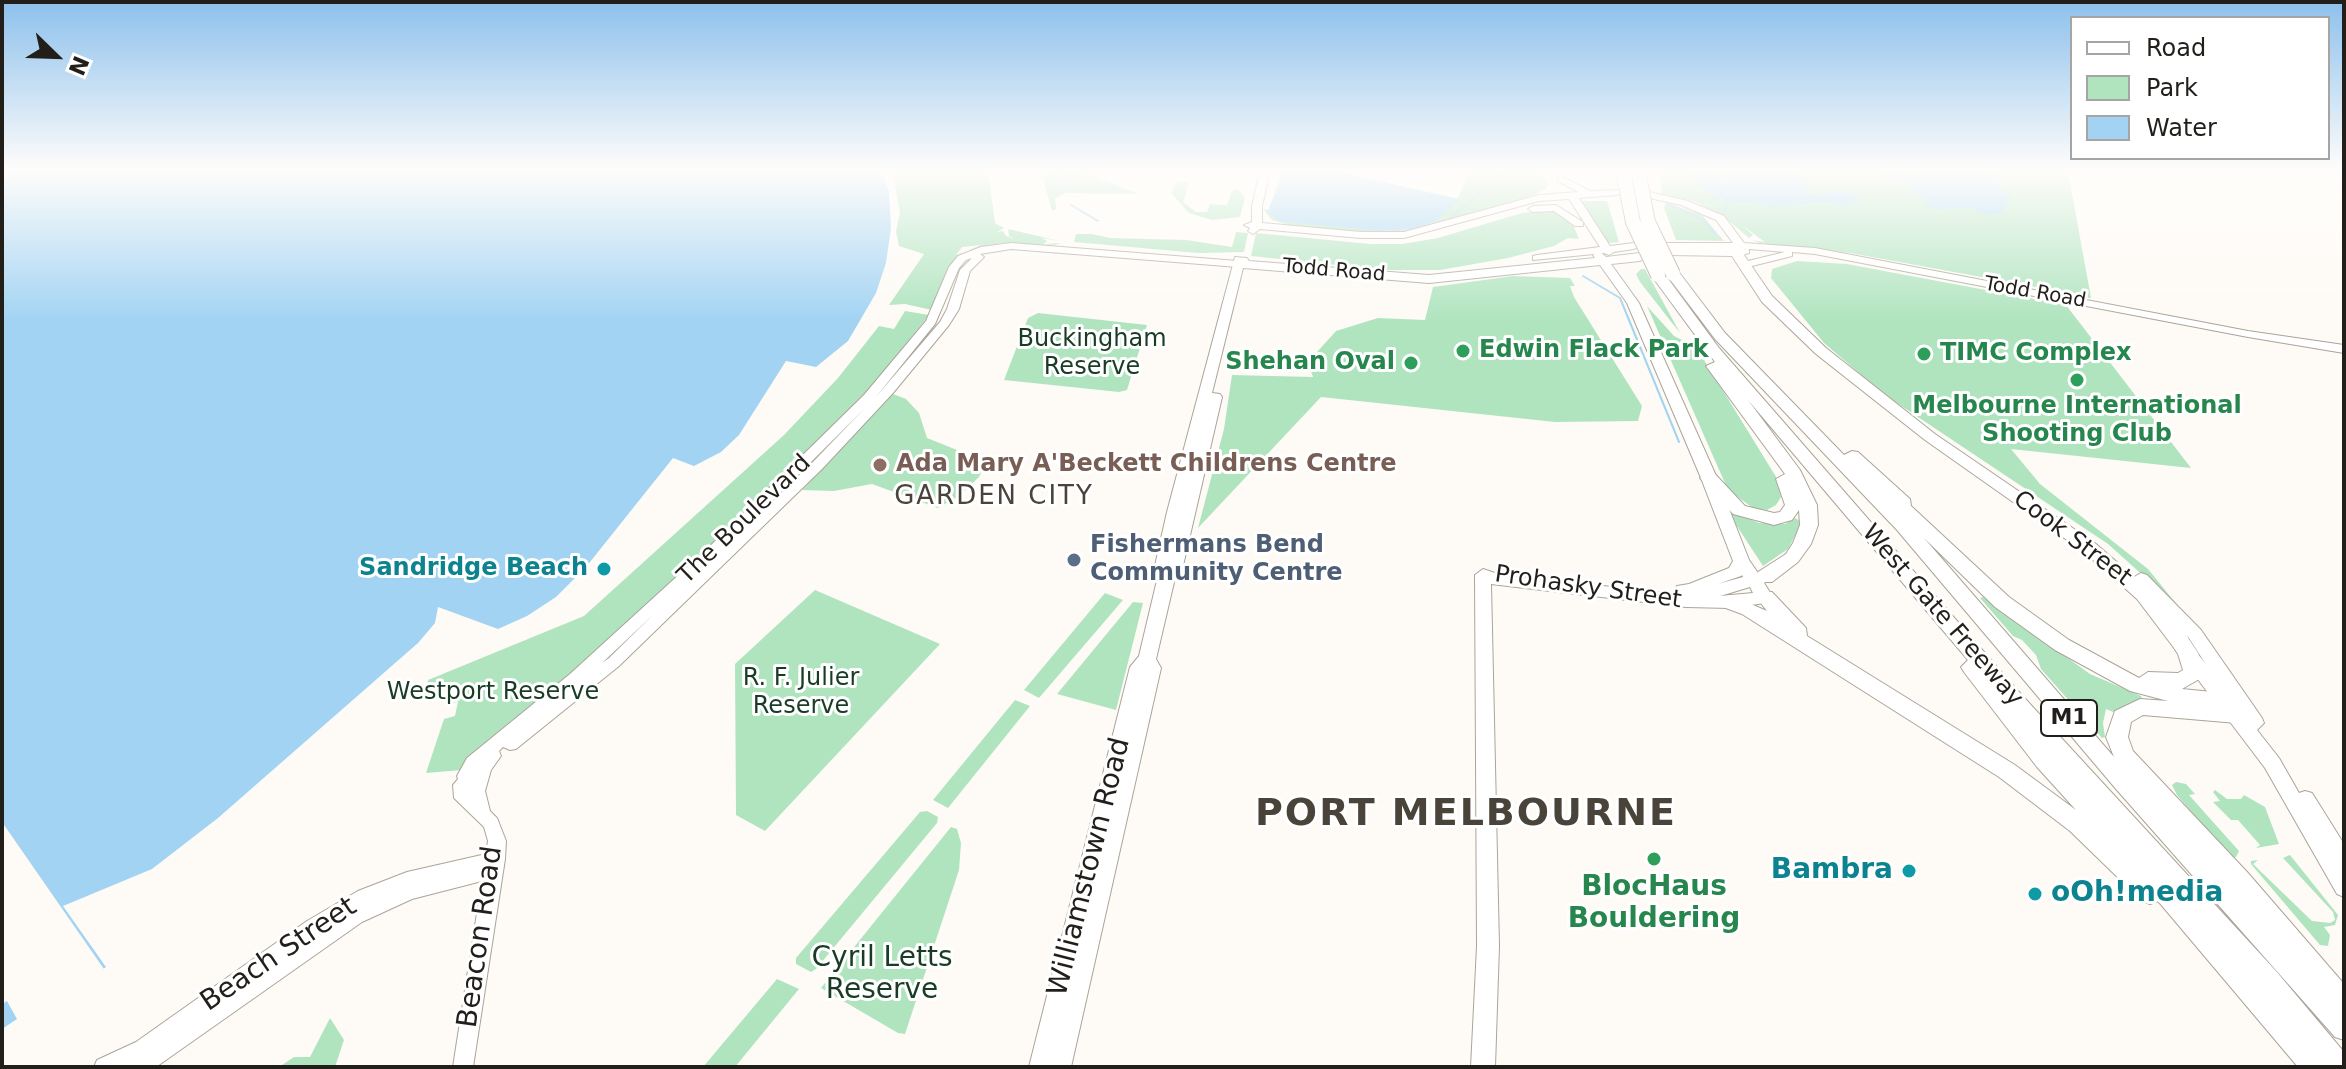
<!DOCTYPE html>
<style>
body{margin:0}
#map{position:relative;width:2346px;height:1069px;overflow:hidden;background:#fefbf6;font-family:"DejaVu Sans",sans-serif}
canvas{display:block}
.frame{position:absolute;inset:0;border:4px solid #221f1b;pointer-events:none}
.legend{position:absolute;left:2070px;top:16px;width:260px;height:144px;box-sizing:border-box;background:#fff;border:2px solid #a7a5a4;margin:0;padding:10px 14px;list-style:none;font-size:24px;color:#221f1b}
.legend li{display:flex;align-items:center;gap:16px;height:40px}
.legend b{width:40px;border:2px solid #a7a5a4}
.north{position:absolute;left:16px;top:16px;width:80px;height:80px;-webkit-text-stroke:6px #fff;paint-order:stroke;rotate:113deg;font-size:22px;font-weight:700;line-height:32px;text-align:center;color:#221f1b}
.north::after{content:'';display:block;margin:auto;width:28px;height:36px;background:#221f1b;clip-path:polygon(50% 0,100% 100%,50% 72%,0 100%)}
</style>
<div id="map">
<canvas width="2346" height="1069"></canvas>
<div class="frame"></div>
<ul class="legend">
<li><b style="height:10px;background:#fff"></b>Road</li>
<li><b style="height:22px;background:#b0e4bf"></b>Park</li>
<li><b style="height:22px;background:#a2d3f3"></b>Water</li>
</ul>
<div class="north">N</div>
</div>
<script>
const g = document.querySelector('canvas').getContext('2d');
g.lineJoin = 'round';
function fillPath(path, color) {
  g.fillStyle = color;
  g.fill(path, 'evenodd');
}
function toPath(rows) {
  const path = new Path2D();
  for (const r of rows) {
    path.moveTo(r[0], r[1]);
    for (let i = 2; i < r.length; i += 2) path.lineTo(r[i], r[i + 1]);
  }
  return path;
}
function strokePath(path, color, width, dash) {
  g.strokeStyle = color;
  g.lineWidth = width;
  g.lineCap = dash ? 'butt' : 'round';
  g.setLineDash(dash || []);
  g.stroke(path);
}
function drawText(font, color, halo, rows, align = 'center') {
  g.font = font + ' "DejaVu Sans",sans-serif';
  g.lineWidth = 6;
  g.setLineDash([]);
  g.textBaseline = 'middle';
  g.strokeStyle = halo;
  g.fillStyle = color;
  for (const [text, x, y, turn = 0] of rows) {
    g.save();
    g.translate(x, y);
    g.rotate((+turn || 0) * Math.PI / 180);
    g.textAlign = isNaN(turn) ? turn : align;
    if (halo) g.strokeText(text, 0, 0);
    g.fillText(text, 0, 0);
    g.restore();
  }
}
fillPath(toPath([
 [892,171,988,171,995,223,1004,228,997,232,1003,231,1006,236,1014,239,1009,236,1008,229,1060,241,1042,238,1047,241,1044,244,1062,243,1055,245,1001,243,969,250,981,245,962,247,956,255,962,253,947,270,932,310,905,304,889,305,924,254,899,246,896,231,900,213],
 [1041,171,1083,171,1138,194,1066,193,1055,198,1056,209,1052,211],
 [1469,171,1540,171,1548,185,1545,190,1512,204,1425,229,1395,234,1292,226,1272,220,1263,209,1379,231,1411,229,1437,221,1458,198],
 [1659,171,2068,171,2091,298,2054,295,2074,294,1850,253,1760,243,1752,240,1765,242,1743,226,1753,235,1749,238,1722,215,1694,201,1662,195],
 [1177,181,1194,183,1189,183,1183,202,1196,212,1207,212,1210,204,1227,205,1232,191,1238,189,1245,198,1240,217,1212,220,1189,213,1171,193],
 [1581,201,1607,201,1619,242,1608,243],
 [1666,202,1702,215,1724,241,1676,240,1664,208],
 [1551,209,1573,224,1579,239,1568,238,1554,246,1508,258,1440,270,1385,270,1251,256,1256,233,1371,244,1402,244,1438,238,1522,213],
 [1236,232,1248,233,1244,252,1198,253,1074,242,1076,234,1092,234,1110,238,1187,240,1232,247],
 [1797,261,1847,264,2066,305,2191,468,2011,449,2040,484,2148,569,2240,682,2177,606,2108,544,1885,395,1824,343,1771,278,1772,269],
 [1641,269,1645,269,1680,333,1640,282,1636,274],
 [1513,276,1570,278,1575,286,1570,286,1574,297,1642,406,1638,421,1555,422,1321,397,1198,528,1224,429,1232,375,1313,377,1308,362,1336,331,1378,318,1425,320,1433,287],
 [1647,306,1674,336,1696,347,1778,480,1781,497,1776,505,1767,510,1753,508,1728,490],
 [905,311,929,315,861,400,709,548,587,661,484,744,462,770,426,773,444,719,455,716,458,702,447,703,455,699,455,689,438,691,426,698,428,680,584,616,784,435,838,378,879,326,894,329],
 [1038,313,1147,325,1127,390,1119,392,1004,380,1028,318],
 [893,394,906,399,919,413,927,438,987,462,979,477,959,496,938,508,872,484,834,491,802,490],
 [1732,512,1759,523,1785,524,1795,518,1802,522,1788,549,1763,566,1729,514],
 [815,590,940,644,765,831,736,815,735,664],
 [1105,593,1123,600,1039,698,1024,690],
 [1983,597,2090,674,2141,696,2143,701,2113,712,2106,709,2103,723,2105,737,2102,738,2041,669,2036,655,2022,640,2013,636,1980,598],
 [1133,602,1143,603,1116,710,1057,694],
 [1015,700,1030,706,948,808,933,800],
 [2176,782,2186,784,2195,794,2189,795,2239,851,2236,857,2230,857,2177,795,2172,785],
 [2215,790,2227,799,2241,799,2244,795,2265,807,2279,844,2256,848,2260,845,2238,820,2231,820,2213,802,2220,801,2213,792],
 [927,811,938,817,937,823,816,969,811,972,796,964,796,958,920,812],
 [951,827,957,829,961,843,959,870,905,1034,898,1033,821,988],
 [2290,855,2338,915,2335,925,2324,927,2330,935,2328,946,2320,945,2251,864,2251,861,2258,860,2253,864,2312,921,2330,923,2335,920,2333,912,2283,858],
 [777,979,799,989,735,1067,703,1067],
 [330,1018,344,1040,335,1067,279,1067,294,1057,310,1057]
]), '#b0e4bf');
fillPath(toPath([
 [2,171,882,171,889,192,891,228,886,263,876,293,848,341,816,367,786,361,739,435,721,452,694,466,673,458,586,567,556,597,527,616,498,629,438,607,435,623,418,643,218,818,152,869,63,906,106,967,2,1037],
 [1283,171,1334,171,1459,199,1437,221,1412,229,1379,231,1279,221,1268,211],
 [1699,171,1709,171,1728,183,1729,177,1721,171,1795,171,1814,185,1803,189,1805,194,1822,195,1839,190,1855,194,1860,201,1847,206,1822,202,1774,207,1745,201,1729,202,1731,206,1721,196,1719,197,1721,202,1705,197,1718,196,1695,185,1692,176],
 [1881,171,1903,171,1912,181,1916,179,1916,172,1994,171,1993,177,2011,199,2002,212,1990,216,1975,211,1976,208,1932,209,1907,185]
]), '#a2d3f3');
fillPath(toPath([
 [2,822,106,972,4,1040,2,1029,17,1019,7,1001,2,1004]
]), '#fefbf6');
strokePath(toPath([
 [1051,171,1055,178,1074,175,1060,188,1090,182,1120,190],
 [1071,205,1098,221],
 [1669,205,1704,220,1715,234],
 [1723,212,1727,204],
 [1452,216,1504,173],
 [1583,276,1620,298,1679,442]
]), '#a2d3f3', 2);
const secondary = toPath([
 [1260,171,1270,171,1262,206,1262,223,1361,232,1404,232,1539,195,1578,192,1558,181,1558,177,1561,176,1590,191,1621,190,1621,194,1617,195,1579,198,1610,246,1634,243,1639,246,1634,249,1614,252,1609,255,1604,253,1533,260,1533,256,1537,255,1600,247,1569,199,1539,201,1404,238,1361,238,1260,229,1253,234,1248,231,1250,228,1244,225,1252,222,1252,206,1260,171],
 [1649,192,1688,201,1724,216,1744,243,1815,248,2248,331,2344,345,2344,353,2248,337,1815,254,1792,252,1792,256,1752,266,1748,265,1748,261,1785,252,1749,249,1749,253,1745,254,1738,249,1666,248,1661,245,1662,243,1733,243,1716,220,1681,205,1645,197,1645,193,1649,192],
 [1556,205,1583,222,1583,226,1575,226,1554,211,1533,212,1528,209,1533,206,1556,205],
 [1011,243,1238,261,1243,264,1238,267,1011,249,980,254,984,257,970,271,959,309,949,325,893,393,822,469,619,666,516,749,510,750,503,747,499,751,501,756,491,770,485,791,490,811,497,818,506,841,505,859,473,1067,453,1067,482,881,412,899,362,922,156,1067,94,1067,97,1060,136,1042,307,921,358,891,407,872,486,854,488,841,484,827,454,798,453,785,458,779,457,776,467,758,570,674,706,550,864,395,926,321,949,267,958,256,981,247,1011,243],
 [972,258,960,270,947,309,940,322,875,398,935,324,959,268,966,260,972,258],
 [865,408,812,463,748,525,865,408],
 [655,613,609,658,602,663,655,613]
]);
const primary = toPath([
 [1735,246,1746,249,1748,252,1744,255,1772,296,1826,348,1935,434,2096,544,2134,577,2141,573,2147,575,2201,630,2262,718,2264,723,2257,730,2279,758,2299,793,2305,791,2312,793,2344,844,2344,897,2337,894,2265,768,2137,599,2084,552,1925,440,1816,354,1762,302,1732,256,1669,255,1663,251,1669,247,1735,246],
 [2174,624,2189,638,2205,663,2174,624],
 [1599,251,1606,257,1640,253,1646,257,1640,261,1611,264,1639,303,1717,478,1749,560,1758,573,1768,574,1770,578,1764,583,1773,597,1771,601,1765,603,1730,608,1686,607,1491,584,1499,946,1495,1067,1471,1067,1477,946,1475,575,1483,569,1501,575,1677,594,1675,590,1677,586,1689,584,1729,568,1733,561,1701,478,1627,303,1600,265,1429,283,1243,268,1212,393,1220,394,1222,397,1182,570,1175,578,1156,659,1161,668,1071,1067,1029,1067,1130,667,1139,656,1158,576,1154,570,1167,512,1235,257,1247,258,1249,261,1429,275,1595,258,1593,255,1599,251],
 [1742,575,1743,577,1718,584,1741,576,1742,575],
 [1750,587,1753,593,1720,596,1750,587]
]);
const highway = toPath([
 [1673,270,1678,271,1725,333,1844,455,1852,451,1858,452,1910,499,1911,506,2009,597,2069,640,2139,678,2148,672,2178,673,2183,670,2178,654,2162,629,2165,624,2172,622,2179,624,2198,653,2204,673,2201,678,2182,689,2233,694,2236,700,2230,706,2244,709,2247,715,2244,721,2237,723,2143,715,2131,722,2128,737,2133,751,2248,873,2344,984,2344,1040,2335,1037,2116,789,1897,530,1715,339,1666,274,1673,270],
 [1924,538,1995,607,2055,650,2130,691,2168,701,2140,699,2115,711,2106,737,2114,757,1924,538],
 [1658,271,1663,272,1719,348,2019,692,2276,971,2344,1052,2344,1067,2298,1067,2158,901,2150,904,2142,901,2070,831,1999,777,1742,614,1723,607,1720,602,1723,597,1730,595,1767,611,1756,597,1758,592,1772,592,1806,628,1807,636,2015,765,2076,810,2037,767,1964,672,1961,667,1968,660,1748,400,1800,470,1817,505,1818,525,1811,544,1798,562,1772,582,1758,582,1756,577,1758,572,1786,554,1793,543,1800,525,1799,510,1792,520,1774,525,1733,514,1700,478,1709,473,1715,474,1745,506,1774,513,1780,512,1785,505,1776,479,1785,474,1706,366,1715,362,1651,275,1658,271]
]);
strokePath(secondary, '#aba499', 2);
strokePath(primary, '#aba499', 2);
strokePath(highway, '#aba499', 2);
fillPath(secondary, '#fff');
fillPath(primary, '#fff');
fillPath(highway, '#fff');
const highwayBridge = toPath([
 [1623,171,1633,222,1658,275],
 [1638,171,1648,222,1673,274]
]);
strokePath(highwayBridge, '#aba499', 16, []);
strokePath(highwayBridge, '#fff', 14);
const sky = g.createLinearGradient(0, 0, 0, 321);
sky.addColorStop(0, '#8cc0ec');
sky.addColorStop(0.53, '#fffdfb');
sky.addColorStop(1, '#fffdfb00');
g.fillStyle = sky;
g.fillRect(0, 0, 2346, 321);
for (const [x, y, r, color] of [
 [1463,351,8,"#2e9e5b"],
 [1924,354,8,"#2e9e5b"],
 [1411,363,8,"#2e9e5b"],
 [2077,380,8,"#2e9e5b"],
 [880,465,8,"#8d6e63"],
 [1074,560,8,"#5c6f8a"],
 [604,569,8,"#0f9aa8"],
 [1654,859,8,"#2e9e5b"],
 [1909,871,8,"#0f9aa8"],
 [2035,894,8,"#0f9aa8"]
]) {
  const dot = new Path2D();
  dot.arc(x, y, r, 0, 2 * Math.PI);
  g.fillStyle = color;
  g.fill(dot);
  strokePath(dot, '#fff', 3);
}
drawText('20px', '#221f1b', '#fff', [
 ["Todd Road",1334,271,5],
 ["Todd Road",2035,293,10]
]);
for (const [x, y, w] of [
 [2069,718,56]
]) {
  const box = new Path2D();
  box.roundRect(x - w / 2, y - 18, w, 36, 6);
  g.fillStyle = '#fff';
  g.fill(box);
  strokePath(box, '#221f1b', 2);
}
drawText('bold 22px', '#221f1b', null, [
 ["M1",2069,718]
]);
drawText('24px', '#1a3c26', '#fff', [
 ["Buckingham",1092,340],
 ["Reserve",1092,368],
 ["R. F. Julier",801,679],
 ["Reserve",801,707],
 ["Westport Reserve",493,693]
]);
drawText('bold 24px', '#27864d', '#fff', [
 ["Edwin Flack Park",1479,351],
 ["TIMC Complex",1940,354],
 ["Shehan Oval",1395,363,"right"],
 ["Melbourne International",2077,407,"center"],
 ["Shooting Club",2077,435,"center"]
], 'left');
drawText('bold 24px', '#785e54', '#fff', [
 ["Ada Mary A'Beckett Childrens Centre",896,465]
], 'left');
drawText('24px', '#221f1b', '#fff', [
 ["The Boulevard",745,520,-44],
 ["Cook Street",2072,539,37],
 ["Prohasky Street",1588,588,8],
 ["West Gate Freeway",1942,616,49]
]);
drawText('bold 24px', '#4e5e75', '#fff', [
 ["Fishermans Bend",1090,546],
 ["Community Centre",1090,574]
], 'left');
drawText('bold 24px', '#0d838f', '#fff', [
 ["Sandridge Beach",588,569]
], 'right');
g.letterSpacing = '2px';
drawText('26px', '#49433a', '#fff', [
 ["GARDEN CITY",994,497]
]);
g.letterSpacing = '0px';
drawText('28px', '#221f1b', '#fff', [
 ["Williamstown Road",1090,867,-76],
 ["Beacon Road",481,937,-82],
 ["Beach Street",279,955,-34]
]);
drawText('bold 28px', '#0d838f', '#fff', [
 ["Bambra",1893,871],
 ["oOh!media",2051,894,"left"]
], 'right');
drawText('bold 28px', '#27864d', '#fff', [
 ["BlocHaus",1654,888],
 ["Bouldering",1654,920]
]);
drawText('28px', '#1a3c26', '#fff', [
 ["Cyril Letts",882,959],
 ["Reserve",882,991]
]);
g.letterSpacing = '2px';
drawText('bold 38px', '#49433a', '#fff', [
 ["PORT MELBOURNE",1466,815]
]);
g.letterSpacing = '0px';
</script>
